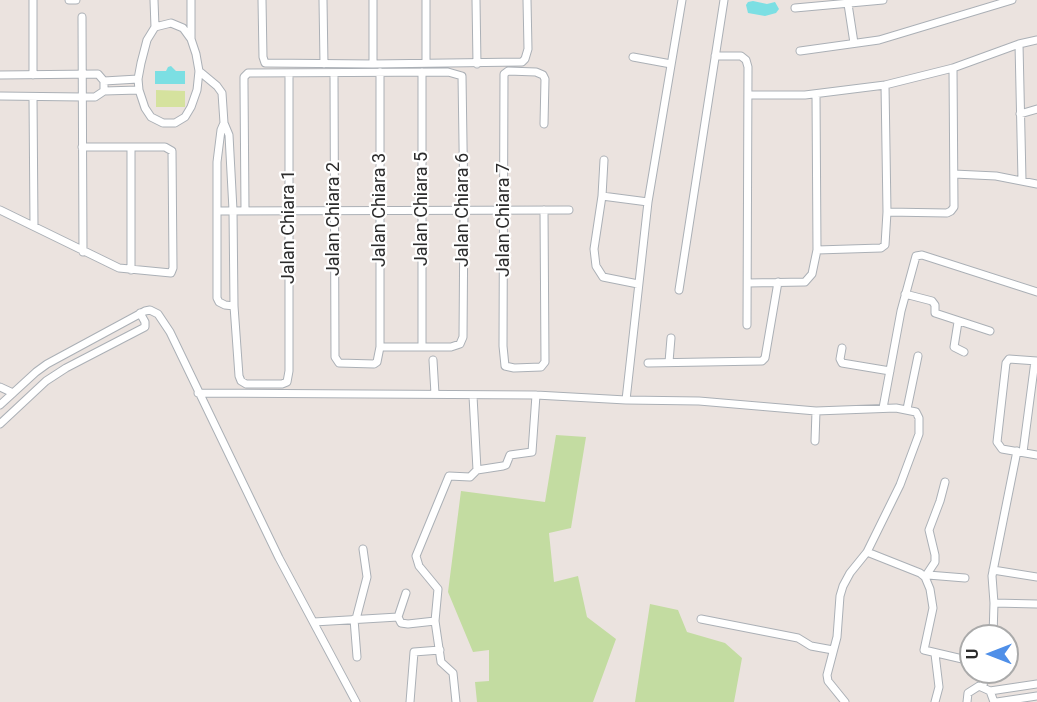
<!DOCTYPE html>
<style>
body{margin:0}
#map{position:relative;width:1037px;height:702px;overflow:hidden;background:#ebe3df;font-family:Roboto,sans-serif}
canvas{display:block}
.north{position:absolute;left:959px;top:624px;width:60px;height:60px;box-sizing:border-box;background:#fff;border:2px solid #aaa;border-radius:50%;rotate:270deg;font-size:16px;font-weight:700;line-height:24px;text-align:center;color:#2b2b2b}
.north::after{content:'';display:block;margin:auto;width:21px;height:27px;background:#4f8fe8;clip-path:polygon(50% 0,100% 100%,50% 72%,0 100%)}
</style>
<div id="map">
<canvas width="1037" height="702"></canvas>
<div class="north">U</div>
</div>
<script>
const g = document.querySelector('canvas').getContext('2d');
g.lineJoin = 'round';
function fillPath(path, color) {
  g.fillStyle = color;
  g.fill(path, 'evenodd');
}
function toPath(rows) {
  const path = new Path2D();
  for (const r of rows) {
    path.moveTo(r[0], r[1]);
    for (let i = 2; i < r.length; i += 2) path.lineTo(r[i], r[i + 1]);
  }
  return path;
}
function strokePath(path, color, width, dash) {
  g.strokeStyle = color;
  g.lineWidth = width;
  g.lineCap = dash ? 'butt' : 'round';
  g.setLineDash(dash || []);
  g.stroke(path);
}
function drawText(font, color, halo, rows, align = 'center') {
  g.font = font + ' Roboto,sans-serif';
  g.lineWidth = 4.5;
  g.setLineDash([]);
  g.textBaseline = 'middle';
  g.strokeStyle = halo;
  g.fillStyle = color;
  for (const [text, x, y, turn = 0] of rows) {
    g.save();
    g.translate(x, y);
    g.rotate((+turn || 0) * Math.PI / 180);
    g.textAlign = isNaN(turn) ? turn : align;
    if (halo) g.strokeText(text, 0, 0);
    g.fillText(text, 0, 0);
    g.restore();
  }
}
fillPath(toPath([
 [556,435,586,437,571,528,549,533,554,582,578,576,587,617,616,639,593,702,477,702,475,682,489,681,489,650,473,652,448,592,461,491,545,502],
 [650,604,678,610,687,632,725,643,742,658,734,702,635,702]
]), '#c3dca1');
fillPath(toPath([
 [156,90,185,91,185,107,156,107]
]), '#d5e29e');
fillPath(toPath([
 [753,1,767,4,775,2,779,9,776,13,765,16,748,13,746,5,748,2],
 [171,66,176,71,185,71,185,84,155,84,155,71,166,71,168,67]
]), '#7cdfe3');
const street = toPath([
 [33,0,33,75],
 [69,0,76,0],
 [154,0,155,27],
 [262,0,263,57,265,63,373,64,522,62,525,59,528,49,527,0],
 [323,0,324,64],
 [373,0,373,64],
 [426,0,426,63],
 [476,0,477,64],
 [848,4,854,43],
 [795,8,883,0],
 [82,17,83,252],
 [191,39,183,28,171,23,155,27,147,40,141,63,138,79,139,90,145,108,151,117,163,123,175,123,185,117,191,107,197,90,199,71,196,54,191,39,191,0],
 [1019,44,1022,180],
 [800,51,879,40,1012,0],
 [715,56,741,56,746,60,748,67,747,325],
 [633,57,671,64],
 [199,71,217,86,222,93,224,123],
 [380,72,380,347],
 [422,72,422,346],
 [0,75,98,74,104,81,104,91],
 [104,81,138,79],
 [748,95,805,95,885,85,953,68,1019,44,1037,40],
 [0,96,82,97,95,97,104,91,139,90],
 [33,97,34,226],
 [1020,114,1037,109],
 [544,124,545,79,543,75,536,72,508,71,504,74,503,346,505,366,514,368,541,367,545,362,544,210],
 [604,160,602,196,594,249,596,266,603,277,638,284],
 [954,174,996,176,1037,184],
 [602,196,648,202],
 [0,210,119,268,171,273,173,268,172,151,165,147,82,147],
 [245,210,244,85,244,77,248,73,448,72,462,76,464,210,463,337,460,344,451,347,380,347,377,362,374,364,339,363,335,357,334,73],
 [218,211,569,210],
 [887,212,947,213,951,211,954,207,953,68],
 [817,250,881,248,885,245,887,212,885,85],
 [131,270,131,147],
 [748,283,805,282,812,274,817,250,816,94],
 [679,290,724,0],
 [905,294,932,301,935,305,935,313,990,331],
 [234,306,225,305,219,302,217,298,217,162,221,130,224,123,229,135,233,210,234,306,239,376,241,381,246,384,282,384,287,382,289,371,289,73],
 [958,322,954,347,964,352],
 [842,348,840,359,842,363,890,371],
 [433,360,435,394],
 [1037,361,1009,359,1006,363,997,442,1002,449,1037,455],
 [669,362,671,338],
 [648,363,762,361,765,358,778,282],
 [0,387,13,393],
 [198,393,536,395,626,400,648,202,682,0],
 [626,400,699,401,816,411,896,408,916,412,919,418,919,434,900,485,867,552,850,573,843,586,840,596,837,637,827,675,828,681,845,702],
 [0,405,36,372,47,364,145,311,150,310,158,314,170,332,279,558,356,702],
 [883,408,901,311,916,256,922,255,1037,292],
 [907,409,918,356],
 [0,424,46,381,66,368,145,327,145,322,140,313],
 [815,441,816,411],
 [1023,452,1035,361],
 [477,470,503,466,506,465,510,455,532,452,536,395],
 [867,552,920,573,925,577,930,589,933,608,924,650,971,661],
 [993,570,1037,577],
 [928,575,965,578],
 [925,577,935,562,935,555,929,530,940,501,945,482],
 [994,603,1037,604],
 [398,617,406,593],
 [354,619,357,657],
 [356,619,367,577,363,549],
 [701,619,798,638,811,646,833,650],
 [314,622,398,617,401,623,408,624,435,621],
 [993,636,994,603,992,576,1017,451],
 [935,654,939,687,935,702],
 [983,686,985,672],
 [990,691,1037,684],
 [410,702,414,652,440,650],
 [456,702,453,673,441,662,435,621,438,589,419,566,416,556,449,476,470,477,477,470,473,396],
 [967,702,968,693,979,686,990,691,994,702],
 [997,702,1037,696]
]);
strokePath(street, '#abb0b6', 9);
strokePath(street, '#fff', 7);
drawText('18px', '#2b2b2b', '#fff', [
 ["Jalan Chiara 5",422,209,-90],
 ["Jalan Chiara 3",380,210,-90],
 ["Jalan Chiara 6",463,210,-90],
 ["Jalan Chiara 2",334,219,-90],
 ["Jalan Chiara 7",504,220,-90],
 ["Jalan Chiara 1",289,227,-90]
]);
</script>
